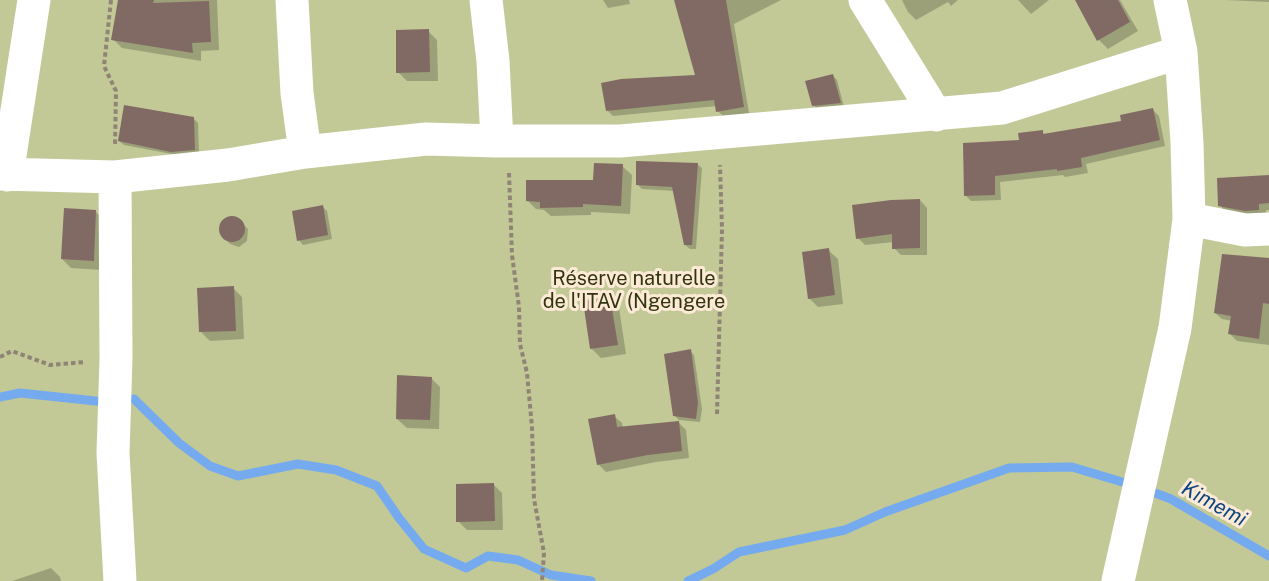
<!DOCTYPE html>
<meta charset="utf-8">
<style>
body{margin:0}
canvas{display:block;background:#eeddca}
</style>
<canvas width="1269" height="581"></canvas>
<script>
const g = document.querySelector('canvas').getContext('2d');
g.lineJoin = 'round';
function fillPath(path, color) {
  g.fillStyle = color;
  g.fill(path, 'evenodd');
}
function toPath(rows) {
  const path = new Path2D();
  for (const r of rows) {
    if (r.length === 3) {
      path.moveTo(r[0] + r[2], r[1]);
      path.arc(r[0], r[1], r[2], 0, 2 * Math.PI);
      continue;
    }
    path.moveTo(r[0], r[1]);
    for (let i = 2; i < r.length; i += 2) path.lineTo(r[i], r[i + 1]);
  }
  return path;
}
function strokePath(path, color, width, dash) {
  g.strokeStyle = color;
  g.lineWidth = width;
  g.lineCap = dash ? 'butt' : 'round';
  g.setLineDash(dash || []);
  g.stroke(path);
}
function drawText(font, color, halo, rows, align = 'center') {
  g.font = font + ' "Public Sans",sans-serif';
  g.lineWidth = 6;
  g.setLineDash([]);
  g.textBaseline = 'middle';
  g.strokeStyle = halo;
  g.fillStyle = color;
  for (const [text, x, y, turn = 0] of rows) {
    g.save();
    g.translate(x, y);
    g.rotate((+turn || 0) * Math.PI / 180);
    g.textAlign = isNaN(turn) ? turn : align;
    if (halo) g.strokeText(text, 0, 0);
    g.fillText(text, 0, 0);
    g.restore();
  }
}
fillPath(toPath([
 [0,0,1269,0,1269,581,0,581]
]), '#c2c997');
fillPath(toPath([
 [120,0,217,0,219,50,201,51,201,61,122,48,113,39],
 [603,0,629,0,630,4,608,8],
 [702,0,781,0,734,24,749,113,724,117,718,111,717,106,613,116,607,110,697,77],
 [902,0,958,0,951,6,948,2,916,20,908,12],
 [1018,0,1049,0,1031,14],
 [1100,0,1120,0,1138,31,1108,49,1099,40],
 [1225,0,1269,0,1269,2],
 [428,31,437,40,438,81,407,81,398,72],
 [833,76,837,80,844,107,818,109,813,105],
 [1153,110,1159,116,1165,146,1086,164,1088,173,1065,177,1063,175,1000,182,1001,200,971,201,965,195,1021,142,1042,132,1046,135,1123,123],
 [193,118,198,123,199,154,177,155,124,145,119,141],
 [697,164,702,168,696,249,690,249,685,245,675,191,642,189,637,184],
 [622,166,632,175,630,214,591,212,591,215,551,216,544,210,536,209,527,200,594,181],
 [1269,177,1269,210,1266,210,1266,217,1227,212,1219,205],
 [920,200,927,208,927,255,901,255,894,248,894,242,865,245,858,238],
 [322,206,327,211,332,239,303,245,299,240],
 [96,212,105,221,102,270,71,268,62,259],
 [232,217,238,219,248,229,247,241,239,247,230,244,221,234,220,228,221,222,226,218],
 [828,250,838,259,843,304,818,307,809,298],
 [1269,260,1269,345,1237,341,1230,334,1232,321,1222,319,1215,313],
 [233,288,242,297,244,339,210,341,201,332],
 [610,299,619,308,626,354,601,358,592,349],
 [690,351,694,355,702,409,700,422,679,420,675,416],
 [431,378,440,387,439,429,407,428,397,419],
 [614,416,622,423,623,428,678,422,686,430,689,458,656,462,606,472,598,464],
 [493,484,502,493,503,530,467,530,458,521],
 [51,568,60,577,61,581,12,581]
]), '#0003');
strokePath(toPath([
 [0,397,20,393,105,402],
 [134,399,179,443,210,466,238,476,298,464,336,470,377,486,399,518,424,549,466,568,488,556,518,560,551,575,591,581],
 [688,581,713,569,739,552,845,530,885,512,1009,468,1072,467,1139,487,1171,499,1269,556]
]), '#75abee', 9);
fillPath(toPath([
 [118,0,154,0,153,3,209,1,211,42,192,43,193,53,111,40],
 [674,0,726,0,744,107,716,112,714,100,606,111,601,83,621,79,695,75],
 [1075,0,1118,0,1130,22,1097,41],
 [429,29,430,72,396,73,396,30],
 [833,74,841,103,812,106,805,81],
 [124,105,194,117,195,150,171,152,118,141],
 [1153,108,1160,140,1081,158,1082,167,1057,171,1057,169,995,176,995,195,964,196,963,143,1019,140,1018,133,1043,130,1043,134,1121,121,1120,115],
 [636,161,698,163,692,245,684,245,672,187,636,185],
 [594,163,623,164,621,206,583,204,583,207,540,208,540,202,526,201,526,180,593,180],
 [1269,175,1269,203,1259,204,1259,210,1245,211,1218,206,1217,178],
 [920,199,920,248,892,249,892,234,856,239,852,205,891,200],
 [323,205,328,235,297,241,292,211],
 [64,208,96,210,94,261,61,259],
 [232,229,13],
 [829,248,835,295,808,299,802,252],
 [1222,254,1269,258,1269,304,1263,303,1259,339,1228,334,1231,316,1214,313],
 [234,286,236,331,199,332,197,288],
 [610,297,618,345,590,349,583,301],
 [691,349,698,403,696,419,673,416,664,354],
 [397,375,432,377,430,420,396,419],
 [615,414,617,427,679,421,682,451,648,455,597,465,588,419],
 [494,483,495,521,456,522,456,484]
]), '#826a64');
strokePath(toPath([
 [111,0,104,66,116,91,115,146],
 [509,173,512,255,519,307,520,344,527,373,532,427,534,499,544,553,542,581],
 [0,357,12,351,50,365,85,362],
 [717,414,722,229,720,165]
]), '#908477', 4, [4.5, 3]);
strokePath(toPath([
 [292,0,297,93,305,152],
 [486,0,493,61,497,141],
 [865,0,936,115],
 [0,174,115,177,228,165,305,152,426,139,497,141,620,141,1002,108,1181,52],
 [7,175,34,0],
 [115,177,116,359,113,453,120,581],
 [1189,219,1245,230,1269,229],
 [1118,581,1175,328,1189,219,1187,143,1181,52,1170,0]
]), '#fff', 33);
drawText('20px', '#31350f', '#fcead7', [
 ["Réserve naturelle",634,279],
 ["de l'ITAV (Ngengere",634,302]
]);
drawText('italic 21px', '#0c4580', '#fcead7', [
 ["Kimemi",1214,504,29]
]);
</script>
